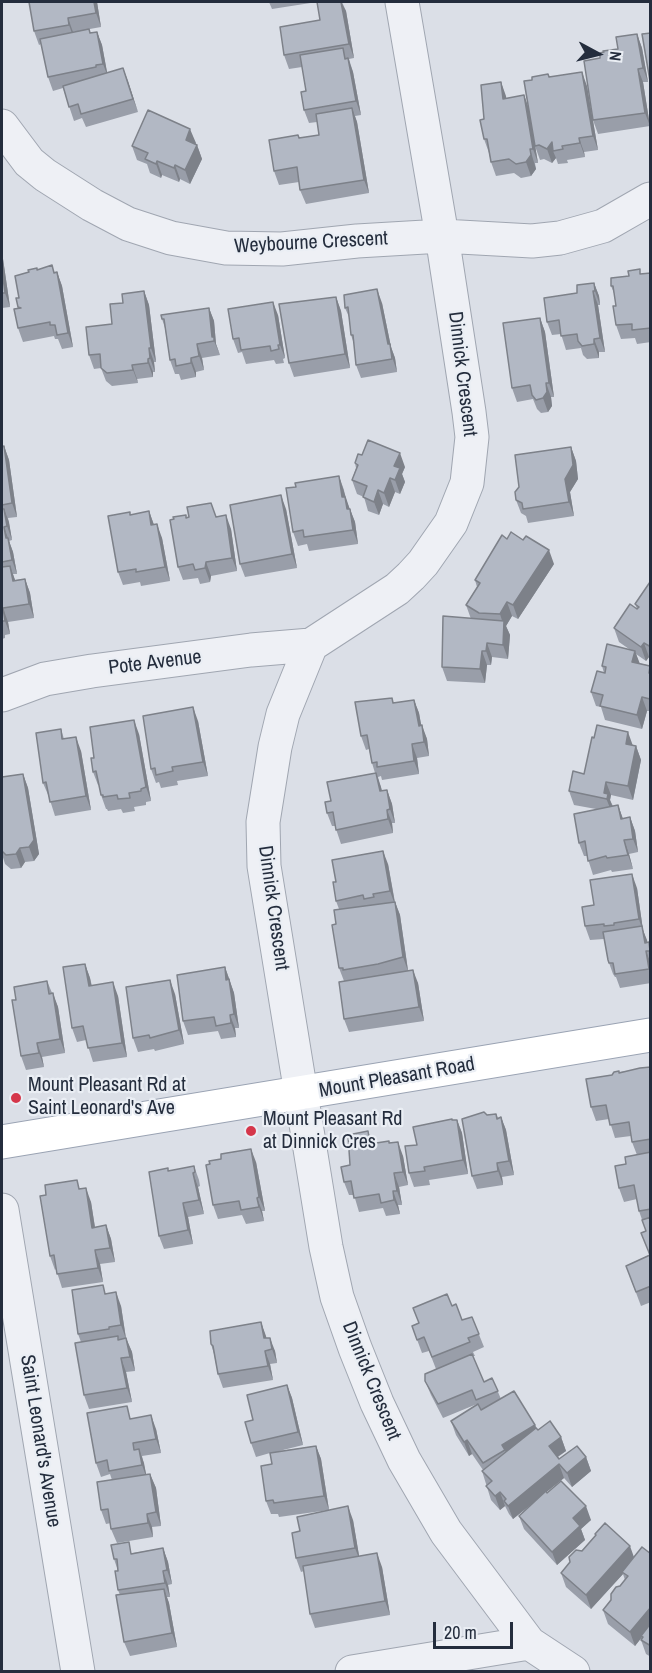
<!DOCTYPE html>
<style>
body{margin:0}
#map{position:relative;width:652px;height:1673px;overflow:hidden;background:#dbdfe7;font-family:"Archivo Narrow",sans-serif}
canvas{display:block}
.frame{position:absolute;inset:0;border:3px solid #242d3d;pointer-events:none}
.north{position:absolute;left:568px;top:24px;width:60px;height:60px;-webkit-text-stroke:4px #eaeef4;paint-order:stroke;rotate:97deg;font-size:16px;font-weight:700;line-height:24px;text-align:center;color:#242d3d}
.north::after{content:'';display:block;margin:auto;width:21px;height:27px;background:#242d3d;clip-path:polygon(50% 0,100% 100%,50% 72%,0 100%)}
.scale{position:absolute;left:433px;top:1622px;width:80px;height:27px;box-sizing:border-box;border:3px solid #242d3d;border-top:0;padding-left:8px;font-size:18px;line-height:21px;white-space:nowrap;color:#242d3d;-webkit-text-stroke:4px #eaeef4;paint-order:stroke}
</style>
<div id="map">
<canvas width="652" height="1673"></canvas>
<div class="frame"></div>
<div class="north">N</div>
<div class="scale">20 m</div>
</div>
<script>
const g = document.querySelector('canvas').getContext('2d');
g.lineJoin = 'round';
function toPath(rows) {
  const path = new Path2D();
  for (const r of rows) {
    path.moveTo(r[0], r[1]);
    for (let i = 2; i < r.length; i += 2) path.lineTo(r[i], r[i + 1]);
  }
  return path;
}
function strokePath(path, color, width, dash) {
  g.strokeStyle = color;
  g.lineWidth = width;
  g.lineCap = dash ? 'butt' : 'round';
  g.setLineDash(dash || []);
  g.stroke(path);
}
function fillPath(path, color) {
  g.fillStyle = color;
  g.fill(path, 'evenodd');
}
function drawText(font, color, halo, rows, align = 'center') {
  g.font = font + ' "Archivo Narrow",sans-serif';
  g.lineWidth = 4.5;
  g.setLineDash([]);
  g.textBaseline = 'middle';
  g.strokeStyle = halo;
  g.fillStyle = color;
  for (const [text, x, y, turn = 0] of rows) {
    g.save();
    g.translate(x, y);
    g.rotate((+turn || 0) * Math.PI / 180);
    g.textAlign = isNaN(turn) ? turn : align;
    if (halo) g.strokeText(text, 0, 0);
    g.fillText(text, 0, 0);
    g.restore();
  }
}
const minor = toPath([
 [402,2,442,236,469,412,472,437,467,483,451,523,423,563,411,576,397,589,311,645,283,714,275,747,263,822,264,866,326,1247,337,1297,355,1348,377,1403,404,1460,446,1532,529,1643,573,1672],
 [2,126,29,162,45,175,92,205,128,224,171,238,226,248,282,249,357,241,442,236,532,241,560,238,603,226,650,199],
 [2,695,45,679,92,671,251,650,311,645],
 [2,1210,78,1672],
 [352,1672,529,1643]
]);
const major = toPath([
 [2,1142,650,1035]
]);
strokePath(minor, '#a0a6b1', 35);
strokePath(major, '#9aa3b3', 35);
strokePath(minor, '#eef0f5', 33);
strokePath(major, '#fff', 33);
fillPath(toPath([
 [97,2,101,27,73,32,73,33,90,33,97,32,102,45,107,73,123,68,138,112,86,127,82,118,74,121,63,88,53,91,48,77,41,44,39,45,34,31],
 [269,2,342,2,346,11,354,58,349,59,353,72,361,115,355,116,357,122,369,193,306,204,300,190,299,182,279,185,274,171,299,138,319,135,317,122,309,123,304,110,306,91,302,67,289,69,284,55,320,20,317,2,272,9],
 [637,34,642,48,648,82,643,82,650,126,598,134,593,120,600,58,618,49],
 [549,77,587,86,598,150,584,152,585,157,567,160,568,163,558,164,556,158,552,163,544,159,540,160,535,146,538,163,535,163,536,169,531,176,521,178,514,173,496,176,491,162,489,153,484,139,484,119,501,82,506,99,524,95,529,109],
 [196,143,195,144,197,145,202,159,190,184,180,179,179,182,162,175,161,178,150,173,147,164,137,160,132,146],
 [2,252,10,307,2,308],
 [38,270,57,272,62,286,73,347,62,349,58,339,55,339,54,336,23,342,18,328,19,308,16,298,19,298],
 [651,273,651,342,637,344,635,338,621,339,616,325,616,306,614,293,611,286,642,274],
 [594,283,599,296,600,305,598,305,605,352,599,352,599,358,587,359,583,355,581,348,566,350,561,334,552,335,547,322,577,293],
 [144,291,149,305,156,362,154,362,155,372,153,372,153,377,137,379,138,383,112,386,106,381,101,368,94,369,89,355,112,324,123,303],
 [336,297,341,311,350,368,294,377,289,363],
 [382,303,391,347,395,358,397,372,361,378,356,365,354,344,351,335,349,317,345,308],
 [209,308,214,321,216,344,220,355,202,358,204,370,196,372,196,377,181,380,179,374,175,374,170,360,165,328,162,319],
 [278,315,285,358,283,359,284,363,276,364,274,360,246,364,242,352,238,353,233,339],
 [540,318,545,332,554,397,551,397,552,406,548,412,541,413,537,409,533,399,517,402,512,388],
 [4,446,9,460,17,517,8,518,12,540,9,541,13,552,17,574,13,574,15,580,25,579,30,593,34,618,8,622,10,634,5,635,5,638,2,639,2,447],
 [571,447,576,461,578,479,570,492,574,516,528,523,526,516,521,513,516,500],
 [355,463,405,467,402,474,405,482,400,494,395,492,389,507,383,504,379,515,368,511,364,497,357,494,352,480,356,468],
 [339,476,344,490,345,497,355,522,358,544,309,551,307,544,298,546,293,532,296,487],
 [286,509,297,568,245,577,240,564],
 [149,511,154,525,162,538,170,581,141,586,140,582,123,585,118,572,130,512,130,515],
 [216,517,231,529,237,571,211,576,210,582,200,584,198,578,183,580,178,567,187,518],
 [554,564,518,619,512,616,506,626,510,635,508,659,492,657,491,665,487,665,485,683,447,681,442,667,471,619,466,605,477,587,475,580],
 [651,583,651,658,649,657,646,661,636,654,639,663,651,666,651,711,647,711,642,729,605,720,601,707,596,706,591,692,604,673,602,666,629,649,619,642,614,628,637,609,635,604],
 [414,700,419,713,421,725,427,739,429,756,417,758,419,774,382,780,381,776,378,777,382,791,387,790,392,804,395,823,392,823,393,833,341,844,335,826,332,826,327,813,375,773,372,763,369,749,366,750,361,736,393,703],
 [198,721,208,776,177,781,178,785,161,788,159,782,156,783,151,769],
 [61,729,64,739,81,751,91,810,55,816,49,797,43,783],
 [139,734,151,801,146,802,146,805,134,807,135,811,123,813,121,809,108,811,107,809,106,809,101,795,99,785,98,785,93,772,94,758],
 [594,738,636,746,641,760,633,800,611,795,610,800,613,806,618,805,623,819,630,817,635,831,638,852,629,854,633,869,612,872,611,870,593,875,587,856,584,856,579,843,596,809,574,805,569,791,584,774],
 [23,774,28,788,39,854,34,861,25,862,21,868,11,869,5,864,2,854,2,777],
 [388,864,395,902,400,915,408,970,418,983,424,1021,349,1032,344,1019,344,981,339,968,336,924,339,909,336,901],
 [637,888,643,930,647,942,649,942,651,947,651,983,620,988,616,977,615,977,613,974,608,960,604,939,590,940,585,926,594,905],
 [85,964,90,978,92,986,118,996,127,1057,93,1062,86,1040,77,1042,72,1028],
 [225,967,234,993,239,1028,235,1028,236,1037,221,1039,218,1031,188,1035,183,1021],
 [47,981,58,1007,65,1053,42,1057,44,1067,26,1070,21,1056,16,1000],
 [175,994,184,1044,155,1051,154,1049,138,1052,133,1038],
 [651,1067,651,1302,641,1306,626,1266,649,1255,646,1231,639,1211,637,1199,624,1202,619,1188,626,1164,637,1155,632,1142,631,1136,615,1138,609,1119,596,1121,591,1107,612,1075,620,1072],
 [496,1114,498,1118,501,1117,506,1130,514,1175,502,1177,503,1185,477,1189,472,1176,487,1115],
 [452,1120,457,1120,462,1133,468,1174,429,1180,430,1185,414,1187,409,1173,417,1145],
 [368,1131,373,1144,389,1143,403,1156,408,1185,399,1187,402,1205,398,1205,400,1214,386,1216,383,1208,359,1212,354,1195,349,1195,344,1182,350,1165],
 [256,1162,265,1211,262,1211,264,1221,246,1224,242,1215,218,1219,213,1205],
 [194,1166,199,1180,200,1186,198,1187,204,1214,188,1217,193,1244,164,1249,159,1236,169,1171],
 [80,1189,91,1202,95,1227,106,1225,111,1239,115,1262,100,1264,103,1282,62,1288,56,1269,55,1270,50,1256],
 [107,1294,121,1306,126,1338,132,1352,135,1371,126,1372,132,1402,89,1409,84,1395,81,1342,78,1334],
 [452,1306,462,1320,472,1317,484,1347,473,1352,475,1356,473,1356,484,1382,492,1378,501,1399,535,1425,538,1430,561,1437,566,1451,558,1457,559,1459,586,1457,591,1471,572,1487,564,1478,546,1492,591,1520,581,1529,585,1540,557,1565,524,1529,519,1516,529,1506,513,1519,509,1514,505,1506,500,1510,491,1500,482,1471,483,1470,472,1454,469,1456,456,1435,451,1421,477,1405,477,1404,443,1418,431,1395,425,1381,436,1369,429,1351,422,1353,412,1326],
 [261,1322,266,1338,275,1351,277,1363,270,1364,273,1380,223,1388,218,1374,214,1354,211,1344],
 [287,1385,292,1398,303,1445,279,1451,316,1446,321,1459,329,1510,279,1517,278,1514,271,1514,266,1501,272,1464,270,1453,256,1457,251,1443,253,1420],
 [132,1418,156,1429,161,1453,142,1456,146,1474,150,1474,156,1488,161,1526,152,1527,153,1537,117,1543,111,1529,111,1523,106,1524,101,1510,112,1480,110,1474,101,1477,96,1463],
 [353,1520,359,1556,382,1567,390,1615,315,1628,310,1614,304,1571,301,1572,296,1558],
 [595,1534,634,1557,651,1554,651,1657,646,1654,641,1640,642,1637,635,1646,608,1624,603,1610,625,1580,623,1574,591,1609,566,1587,561,1573,595,1536],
 [163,1548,168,1562,172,1584,168,1585,170,1597,167,1597,169,1603,177,1647,130,1656,124,1642,120,1595,118,1590,118,1571,114,1559,133,1553]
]), '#999ea9');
fillPath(toPath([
 [94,2,97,2,101,27,96,13],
 [341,2,346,11,354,58,349,44],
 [68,18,73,32,74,39,69,25],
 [97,32,102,45,108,77,103,64],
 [637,34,642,48,648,82,643,68],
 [348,58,353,72,361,115,356,101],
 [123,68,128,81,138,112,133,99],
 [638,69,643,82,650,126,645,113],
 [582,72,587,86,598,150,593,136],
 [501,82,506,96,508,113,503,99],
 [524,95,529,109,538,163,533,149],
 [352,108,357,122,369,193,364,180],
 [190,129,196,143,191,154,186,140],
 [579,138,584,152,585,157,580,143],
 [552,142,553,151,556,158,552,163,547,149],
 [197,145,202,159,190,184,185,170],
 [530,149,536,169,531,176,526,162],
 [157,161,162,175,161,178,156,164],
 [175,165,180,179,179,182,174,168],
 [2,252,10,307,5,293,2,270],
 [57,272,62,286,73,347,68,333],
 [594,283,599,296,600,305,595,291],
 [377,289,382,303,391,347,395,358,397,372,388,344],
 [144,291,149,305,156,362,151,348],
 [593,291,598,305,605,352,600,338],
 [336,297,341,311,350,368,345,354],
 [273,302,278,315,285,358,280,345],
 [209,308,214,321,216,344,220,355,214,341,212,337],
 [540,318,545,332,554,397,549,383],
 [594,339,599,352,599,358,594,344],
 [197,344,202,358,204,370,199,356],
 [149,348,154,362,155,372,150,358],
 [191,358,196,372,196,377,191,363],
 [148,359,153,372,153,377,148,363],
 [132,365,137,379,138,383,133,370],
 [546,383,551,397,552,406,548,412,543,398],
 [4,446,9,460,17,517,12,503],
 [571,447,576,461,578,479,570,492,574,516,569,502,565,479],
 [400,453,405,467,402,474,405,482,400,494,395,480,394,466],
 [339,476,350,510,352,523,342,497],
 [390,478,395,492,389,507,384,493],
 [378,490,383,504,379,515,374,502],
 [281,495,286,509,297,568,292,554],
 [4,509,9,522,12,540,7,526],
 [350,509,355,522,358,544,353,530],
 [149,511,154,525,151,525],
 [226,515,231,529,237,571,232,558],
 [157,524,162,538,170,581,165,567],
 [4,527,13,552,17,574,12,560],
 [549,550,554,564,518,619,513,605],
 [206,562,211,576,210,582,205,568],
 [10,566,15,580,18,595,13,581],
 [25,579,30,593,34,618,29,604],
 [507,602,512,616,506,626,510,635,508,659,503,645,504,627,500,614],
 [3,608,8,622,10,634,5,621],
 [487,643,492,657,491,665,486,651],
 [644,643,649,657,646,661,641,647],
 [482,651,487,665,485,683,480,669],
 [635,651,640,664,632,662],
 [642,697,647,711,642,729,637,715],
 [414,700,419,713,424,740,419,726],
 [193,707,198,721,208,776,203,762],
 [134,720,139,734,151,801,146,787],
 [422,725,427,739,429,756,424,742],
 [628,732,633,746,626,744],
 [76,737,81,751,91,810,86,796],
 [412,744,417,758,419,774,414,761],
 [636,746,641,760,633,800,628,786],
 [376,773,381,787,385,805,380,791],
 [23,774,28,788,39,854,34,861,29,847],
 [606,782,611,795,610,800,613,808,612,813,604,793],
 [387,790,392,804,395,823,390,809],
 [618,805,623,819,621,819],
 [387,810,392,823,393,833,388,819],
 [630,817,635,831,638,852,633,839],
 [624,840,629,854,633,869,628,855],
 [20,848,25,862,21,868,16,854],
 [383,851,388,864,395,904,395,902,400,915,408,971,403,957,395,905,390,891],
 [632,874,637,888,643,930,647,940,649,951,645,943,642,929,639,919],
 [646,951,651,964,651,973,649,969],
 [85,964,90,978,94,1000,89,986],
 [225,967,234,993,239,1028,234,1014,226,980],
 [413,970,418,983,424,1021,419,1007],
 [170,980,175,994,184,1044,179,1030],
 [113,982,118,996,127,1057,122,1043],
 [53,993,58,1007,65,1053,60,1039],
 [230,1015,235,1028,236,1037,231,1023],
 [37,1043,42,1057,44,1067,39,1053],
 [501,1117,506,1130,514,1175,509,1161],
 [457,1120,462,1133,468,1174,463,1160],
 [398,1142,403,1156,408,1185,403,1172],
 [251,1149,256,1162,265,1211,259,1197],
 [497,1163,502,1177,503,1185,498,1171],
 [193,1173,198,1187,204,1214,199,1200],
 [394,1173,399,1187,402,1205,397,1191],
 [86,1188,91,1202,97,1241,92,1228],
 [393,1191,398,1205,400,1214,394,1200],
 [257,1198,262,1211,264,1221,259,1207],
 [183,1203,188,1217,193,1244,188,1230],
 [106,1225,111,1239,115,1262,110,1248],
 [95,1250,100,1264,103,1282,98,1268],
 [116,1292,121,1306,126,1339,121,1325],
 [261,1322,266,1336,269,1352,264,1338],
 [126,1338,132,1352,135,1371,130,1357],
 [270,1338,275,1351,277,1363,272,1349],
 [265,1351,270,1364,273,1380,268,1366],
 [121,1358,126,1372,132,1402,127,1388],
 [287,1385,292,1398,303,1445,298,1432],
 [151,1415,156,1429,161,1453,156,1439],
 [535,1425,540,1439,508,1459,505,1450,502,1445],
 [561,1437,566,1451,554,1459,549,1446],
 [467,1440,472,1454,469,1456,464,1442],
 [316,1446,321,1459,329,1510,324,1496],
 [139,1449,144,1463,147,1479,142,1465],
 [586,1457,591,1471,572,1487,567,1473],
 [559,1464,564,1478,513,1519,508,1506],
 [150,1474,156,1488,161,1526,156,1512],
 [500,1492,505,1506,500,1510,495,1496],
 [348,1506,353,1520,360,1561,355,1548],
 [586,1506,591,1520,581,1529,585,1540,557,1565,552,1552,573,1518],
 [147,1514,152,1527,153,1537,148,1523],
 [630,1546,635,1560,622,1572,623,1574,591,1609,586,1595],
 [163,1548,168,1562,172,1584,167,1570],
 [377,1553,382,1567,390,1615,385,1601],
 [163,1571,168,1585,170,1597,165,1583],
 [164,1589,169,1603,177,1647,172,1633],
 [651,1607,651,1627,641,1636,642,1637,635,1646,630,1632]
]), '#7d8189');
const building = toPath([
 [29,2,94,2,96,13,68,18,69,25,34,31,29,2],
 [317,2,341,2,349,44,284,55,280,27,320,20,317,2],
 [89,29,90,33,97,32,103,64,96,65,96,67,48,77,40,39,89,29],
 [651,33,651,87,642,34,651,33],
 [637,34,643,68,638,69,645,113,593,120,584,61,600,58,600,53,604,52,603,51,618,49,616,37,637,34],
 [343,48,345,59,348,58,356,101,304,110,301,92,306,91,300,55,343,48],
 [123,68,133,99,81,114,78,104,69,107,63,86,123,68],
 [582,72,593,136,579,138,580,143,562,146,563,149,553,151,552,142,547,149,539,145,535,146,524,81,532,80,532,77,548,74,549,77,582,72],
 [501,82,503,99,524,95,533,149,530,149,531,155,526,162,516,164,509,159,491,162,487,139,484,139,480,120,484,119,481,85,501,82],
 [352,108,364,180,300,190,297,167,274,171,269,140,298,135,299,138,319,135,316,114,352,108],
 [148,110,190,129,186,140,197,145,185,170,175,165,174,168,157,161,156,164,145,159,148,153,132,146,148,110],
 [52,265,54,273,57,272,68,333,57,335,55,325,50,325,50,322,18,328,14,309,21,308,18,307,16,298,19,298,15,276,29,272,28,270,37,268,37,270,52,265],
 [640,269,640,274,651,273,651,328,632,330,632,324,616,325,613,306,616,306,613,286,611,286,611,278,629,276,628,271,640,269],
 [2,270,5,293,2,293,2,270],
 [594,283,595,291,593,291,600,338,594,339,594,344,582,346,578,341,577,334,561,336,559,320,547,322,544,298,577,293,577,285,594,283],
 [377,289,388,344,390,344,392,359,356,365,353,335,351,335,348,307,345,308,344,295,377,289],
 [144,291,151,348,149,348,150,358,148,359,148,363,132,365,133,370,107,373,101,368,100,354,89,355,86,327,112,324,110,304,123,303,122,294,144,291],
 [336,297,345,354,289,363,279,304,336,297],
 [273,302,280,345,278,345,279,349,271,351,270,346,241,350,239,338,233,339,228,309,273,302],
 [209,308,212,337,214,337,214,341,197,344,199,356,191,358,191,363,176,366,175,359,170,360,164,319,162,319,161,315,209,308],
 [540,318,549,383,546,383,547,392,543,398,536,400,532,395,530,385,512,388,503,323,540,318],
 [368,440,400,453,394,466,400,468,395,480,390,478,384,493,378,490,374,502,363,497,367,486,352,480,358,465,355,463,358,454,362,455,368,440],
 [4,446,12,503,2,505,2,447,4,446],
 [571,447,573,465,565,479,569,502,523,509,522,503,516,500,515,492,519,487,515,455,571,447],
 [339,476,342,497,345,497,347,509,350,509,353,530,304,537,303,530,293,532,286,488,296,487,295,483,339,476],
 [281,495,292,554,240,564,230,505,281,495],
 [211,503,216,517,226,515,232,558,206,562,205,568,195,570,193,564,178,567,170,520,174,519,173,517,186,515,186,518,189,517,187,507,211,503],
 [2,509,4,509,7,526,4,527,6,538,8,538,12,560,2,562,2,509],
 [149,511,151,525,157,524,165,567,136,572,136,569,118,572,108,516,130,512,130,515,149,511],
 [511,532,523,540,526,536,549,550,513,605,507,602,500,614,479,613,466,605,480,583,475,580,502,535,507,539,511,532],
 [10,566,13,581,25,579,29,604,3,608,5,621,2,621,2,567,10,566],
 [650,582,651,647,644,643,641,647,614,628,630,604,637,609,639,607,635,604,650,582],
 [443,616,504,621,503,645,487,643,486,651,482,651,480,669,442,667,443,616],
 [607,644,635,651,632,662,650,666,649,673,651,674,651,695,650,699,642,697,637,715,600,706,603,695,591,692,597,671,605,673,606,667,602,666,607,644],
 [392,698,393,703,414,700,419,726,422,725,424,742,412,744,414,761,377,767,377,762,372,763,367,735,361,736,355,702,392,698],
 [193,707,203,762,172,767,173,771,156,775,155,768,151,769,143,716,193,707],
 [134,720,146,787,141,789,141,791,129,793,130,798,118,799,117,795,103,797,103,795,101,795,96,771,93,772,91,758,94,758,90,727,134,720],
 [597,725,628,732,626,744,636,746,628,786,606,782,604,793,608,794,607,799,569,791,573,771,584,774,592,737,594,738,597,725],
 [61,729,62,739,76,737,86,796,50,802,46,782,43,783,36,733,61,729],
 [376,773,380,791,387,790,390,809,387,810,388,819,336,830,333,812,327,813,325,802,331,801,327,782,376,773],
 [23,774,34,840,29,847,20,848,16,854,6,855,2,851,2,777,23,774],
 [618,805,621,819,630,817,633,839,624,840,628,855,607,858,606,856,588,861,585,841,579,843,574,814,618,805],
 [383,851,390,891,373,894,374,897,364,899,363,895,336,901,333,882,336,882,332,860,383,851],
 [632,874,639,919,614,923,614,925,604,926,604,924,585,926,582,907,594,905,590,880,632,874],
 [395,902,403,957,378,964,343,970,343,968,339,968,332,925,336,924,334,910,395,902],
 [642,926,645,943,649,942,650,951,646,951,649,969,615,974,613,963,609,963,608,960,603,932,642,926],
 [85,964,89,986,113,982,122,1043,88,1048,83,1026,72,1028,63,967,85,964],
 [225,967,226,980,229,979,234,1014,230,1015,231,1023,216,1026,214,1017,183,1021,177,975,225,967],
 [413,970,419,1007,344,1019,339,982,413,970],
 [170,980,179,1030,150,1038,149,1035,133,1038,126,987,170,980],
 [47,981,49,994,53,993,60,1039,37,1043,39,1053,21,1056,12,1000,16,1000,14,987,47,981],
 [651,1067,651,1139,632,1142,629,1122,610,1125,606,1105,591,1107,586,1079,612,1075,614,1072,619,1071,619,1073,640,1068,651,1067],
 [484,1112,487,1115,496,1114,497,1119,501,1117,509,1161,497,1163,498,1171,472,1176,462,1119,484,1112],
 [452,1119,452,1120,457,1120,463,1160,424,1167,425,1171,409,1173,405,1146,417,1145,413,1127,452,1119],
 [368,1131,370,1144,389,1141,389,1143,398,1142,403,1172,394,1173,397,1191,393,1191,394,1200,381,1203,379,1194,354,1198,351,1181,344,1182,341,1167,350,1165,348,1135,368,1131],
 [251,1149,259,1197,257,1198,259,1207,241,1210,239,1201,213,1205,206,1165,210,1164,209,1161,221,1159,221,1154,251,1149],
 [651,1152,651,1209,639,1211,634,1185,619,1188,615,1166,626,1164,625,1157,651,1152],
 [194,1166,195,1172,193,1173,199,1200,183,1203,188,1230,159,1236,149,1172,168,1168,168,1171,194,1166],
 [77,1180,79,1189,86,1188,92,1228,106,1225,110,1248,95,1250,98,1268,57,1274,54,1255,50,1256,40,1196,46,1195,45,1185,77,1180],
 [651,1217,651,1286,636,1292,626,1266,650,1255,641,1233,646,1231,642,1220,651,1217],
 [103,1285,105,1294,116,1292,121,1325,109,1327,109,1329,78,1334,72,1290,103,1285],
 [447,1294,452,1306,456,1304,462,1320,472,1317,479,1334,468,1338,470,1342,432,1357,424,1337,417,1340,412,1326,419,1323,413,1308,447,1294],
 [261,1322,264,1338,270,1338,272,1349,265,1351,268,1366,218,1374,213,1346,211,1344,210,1331,261,1322],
 [118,1336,118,1340,126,1338,130,1357,121,1358,127,1388,84,1395,75,1343,118,1336],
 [472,1354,484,1382,492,1378,498,1391,476,1400,472,1390,438,1404,425,1381,425,1374,472,1354],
 [287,1385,298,1432,251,1443,245,1422,253,1420,247,1395,287,1385],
 [514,1391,535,1425,502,1445,505,1450,483,1463,467,1440,464,1442,451,1421,478,1404,481,1410,514,1391],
 [127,1406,130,1419,151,1415,156,1439,133,1443,134,1450,139,1449,142,1465,109,1471,107,1460,96,1463,87,1413,127,1406],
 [550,1421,561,1437,549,1446,559,1459,577,1446,586,1457,567,1473,559,1464,508,1506,504,1501,506,1499,500,1492,495,1496,486,1486,492,1481,482,1471,536,1428,538,1430,550,1421],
 [316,1446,324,1496,274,1503,273,1500,266,1501,261,1466,272,1464,270,1453,316,1446],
 [150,1474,156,1512,147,1514,148,1523,111,1529,108,1509,101,1510,97,1482,150,1474],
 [561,1481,586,1506,573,1518,580,1526,552,1552,519,1516,546,1491,547,1493,561,1481],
 [348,1506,355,1548,296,1558,292,1533,300,1531,297,1517,348,1506],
 [605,1523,630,1546,586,1595,561,1573,570,1562,569,1557,576,1550,582,1551,596,1535,595,1534,605,1523],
 [129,1542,131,1554,163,1548,167,1570,163,1571,165,1583,118,1590,115,1571,118,1571,117,1559,114,1559,111,1545,129,1542],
 [642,1547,651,1554,651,1607,630,1632,603,1610,611,1600,611,1594,616,1587,620,1586,628,1576,622,1572,642,1547],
 [377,1553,385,1601,310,1614,303,1566,377,1553],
 [164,1589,172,1633,124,1642,116,1595,164,1589],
 [651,1623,651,1646,641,1640,643,1637,641,1636,651,1623]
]);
fillPath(building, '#b2b8c4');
strokePath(building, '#7d8189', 1.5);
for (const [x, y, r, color] of [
 [16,1098,6,"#d5364a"],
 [251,1131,6,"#d5364a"]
]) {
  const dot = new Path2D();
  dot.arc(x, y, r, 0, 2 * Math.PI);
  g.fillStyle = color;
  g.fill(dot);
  strokePath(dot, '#eaeef4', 2);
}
drawText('20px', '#242d3d', '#eaeef4', [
 ["Weybourne Crescent",311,243,-3],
 ["Dinnick Crescent",462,374,83],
 ["Pote Avenue",155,663,-7],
 ["Dinnick Crescent",273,908,82],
 ["Mount Pleasant Road",397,1078,-10],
 ["Dinnick Crescent",371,1381,68],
 ["Saint Leonard's Avenue",40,1441,81]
]);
drawText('20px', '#242d3d', '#eaeef4', [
 ["Mount Pleasant Rd at",28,1086],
 ["Saint Leonard's Ave",28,1109],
 ["Mount Pleasant Rd",263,1120],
 ["at Dinnick Cres",263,1143]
], 'left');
</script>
